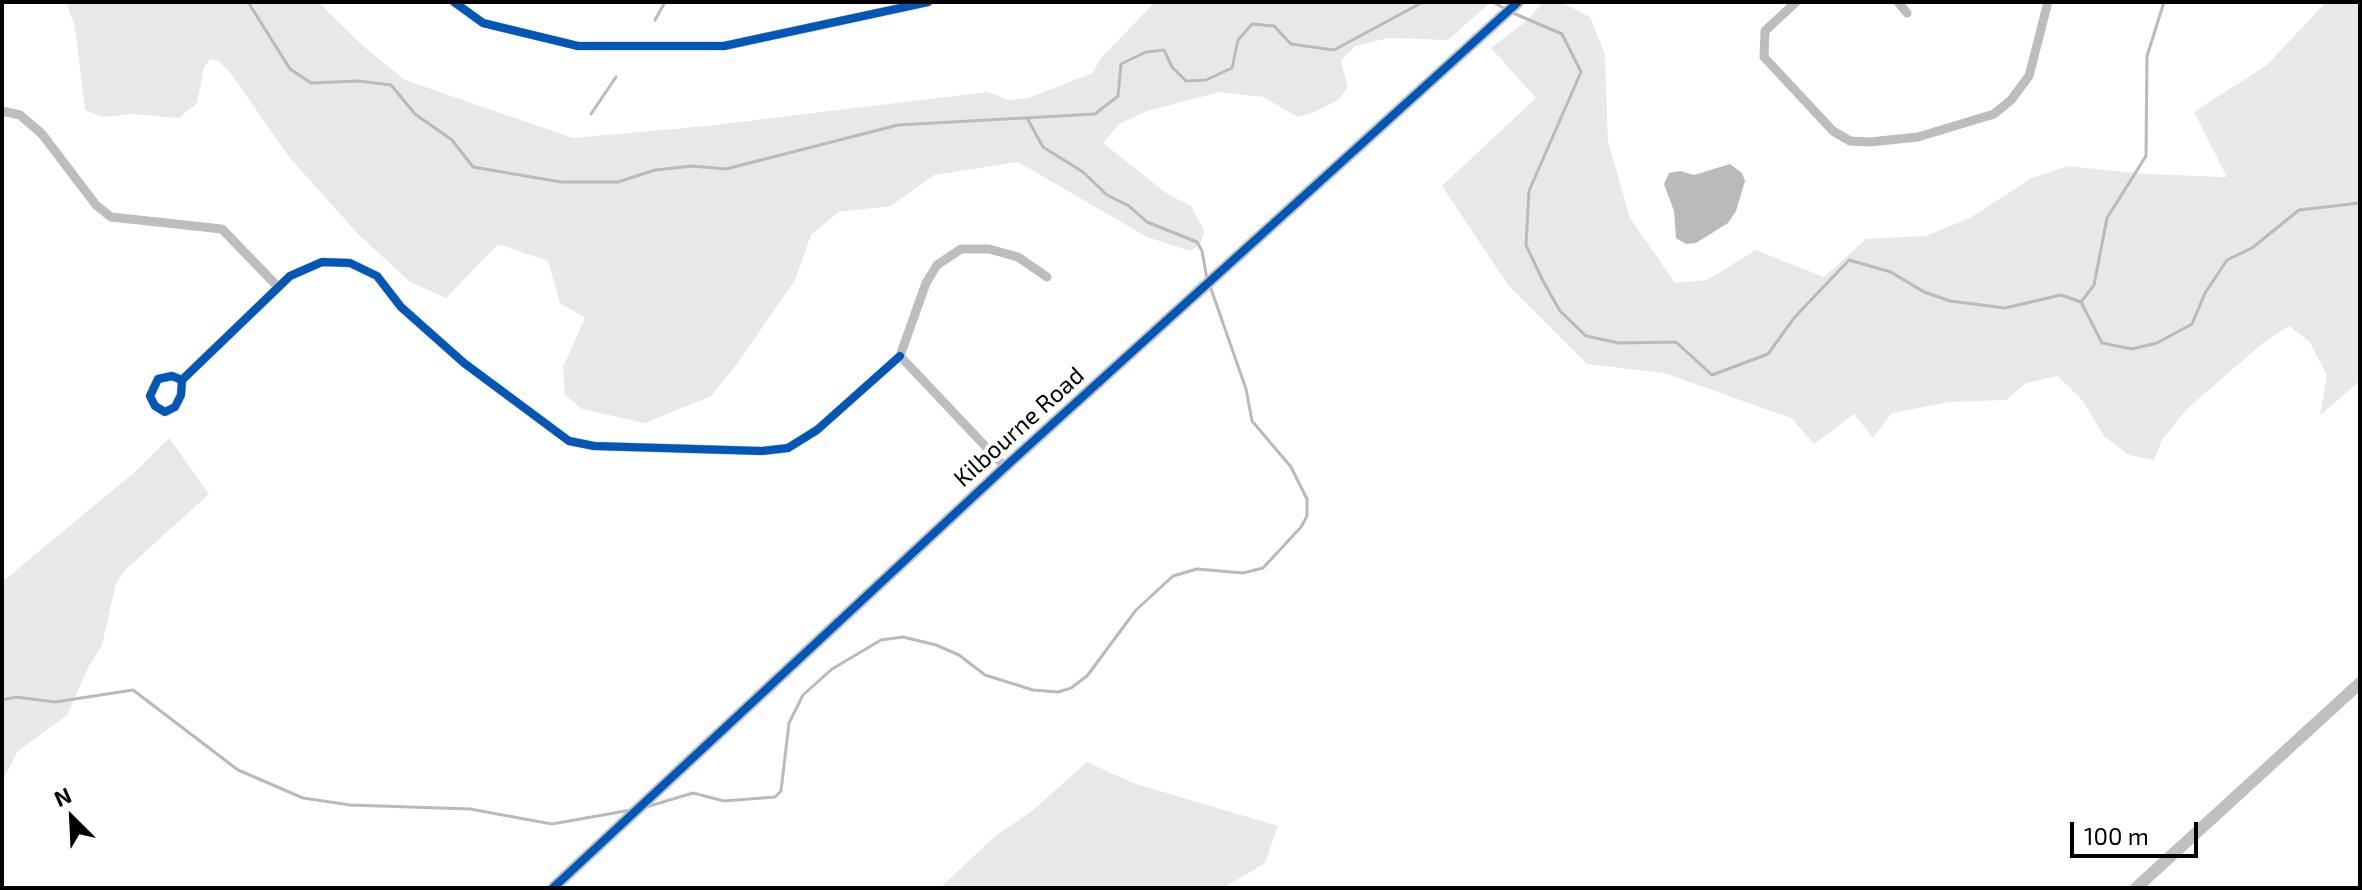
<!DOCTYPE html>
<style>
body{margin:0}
#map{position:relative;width:2362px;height:890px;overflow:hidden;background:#fff;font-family:"Exo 2",sans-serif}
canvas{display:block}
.frame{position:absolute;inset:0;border:4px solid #000;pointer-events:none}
.north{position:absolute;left:32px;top:778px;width:80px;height:80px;-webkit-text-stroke:6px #fff;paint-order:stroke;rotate:336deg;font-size:22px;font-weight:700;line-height:32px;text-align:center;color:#000}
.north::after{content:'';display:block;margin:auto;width:28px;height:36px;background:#000;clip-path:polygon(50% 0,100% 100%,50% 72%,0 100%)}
.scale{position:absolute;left:2070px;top:822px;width:128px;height:36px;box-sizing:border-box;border:4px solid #000;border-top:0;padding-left:10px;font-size:24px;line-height:28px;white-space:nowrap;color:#000;-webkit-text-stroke:6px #fff;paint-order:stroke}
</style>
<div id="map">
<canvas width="2362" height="890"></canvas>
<div class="frame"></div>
<div class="north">N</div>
<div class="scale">100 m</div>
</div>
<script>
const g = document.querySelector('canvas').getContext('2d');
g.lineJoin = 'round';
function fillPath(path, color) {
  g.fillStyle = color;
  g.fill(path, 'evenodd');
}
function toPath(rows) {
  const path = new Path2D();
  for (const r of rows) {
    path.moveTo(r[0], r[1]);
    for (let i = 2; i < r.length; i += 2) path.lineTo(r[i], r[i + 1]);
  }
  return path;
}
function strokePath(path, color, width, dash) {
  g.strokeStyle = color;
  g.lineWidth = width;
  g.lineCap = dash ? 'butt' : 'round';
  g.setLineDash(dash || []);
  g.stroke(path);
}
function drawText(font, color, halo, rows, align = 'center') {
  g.font = font + ' "Exo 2",sans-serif';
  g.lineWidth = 8;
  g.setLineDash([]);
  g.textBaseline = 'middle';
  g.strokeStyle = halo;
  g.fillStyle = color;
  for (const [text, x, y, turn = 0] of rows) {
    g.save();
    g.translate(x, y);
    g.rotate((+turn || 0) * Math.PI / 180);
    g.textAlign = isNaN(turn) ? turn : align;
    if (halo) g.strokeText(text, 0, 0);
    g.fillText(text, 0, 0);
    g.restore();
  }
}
fillPath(toPath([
 [66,2,318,2,363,46,405,80,573,138,707,126,987,92,1009,100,1028,98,1093,73,1100,59,1155,2,1491,2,1448,40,1389,38,1355,46,1341,61,1348,87,1338,100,1312,113,1298,117,1263,97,1220,92,1147,111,1119,124,1103,143,1169,195,1191,206,1204,230,1201,243,1190,251,1147,237,1018,162,934,175,891,206,838,212,811,235,795,280,737,364,711,396,645,423,582,409,565,395,563,367,585,318,560,303,548,261,498,244,446,298,410,282,357,233,290,158,229,71,217,60,210,59,204,67,197,103,179,118,134,114,102,117,85,110,75,27],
 [1543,2,1561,2,1590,17,1605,55,1608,141,1630,218,1675,283,1707,280,1756,250,1824,277,1866,239,1926,236,1970,218,2032,178,2068,166,2143,174,2227,177,2194,112,2267,65,2326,2,2360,2,2360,381,2320,415,2327,375,2309,341,2289,326,2264,342,2188,408,2162,440,2154,460,2129,455,2104,436,2083,401,2058,376,2026,383,2006,400,1949,402,1892,413,1873,438,1854,414,1814,444,1791,418,1664,373,1587,364,1508,285,1442,186,1536,98,1491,48,1528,20],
 [169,438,209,494,124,571,116,584,102,645,89,666,67,715,18,751,2,781,2,582,136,471],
 [1087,762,1133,783,1278,826,1265,863,1223,888,940,888,994,837,1032,811]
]), '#e8e8e8');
fillPath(toPath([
 [1730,164,1742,173,1745,181,1736,211,1728,223,1696,243,1686,244,1676,238,1674,211,1664,184,1669,173,1680,171,1694,175]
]), '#bababa');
strokePath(toPath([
 [248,2,290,69,311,83,358,81,391,85,415,114,452,140,473,167,561,182,618,182,655,170,692,166,726,169,898,125,1095,114,1118,96,1121,64,1146,52,1164,50,1172,67,1186,81,1206,80,1232,68,1238,40,1252,24,1274,26,1291,44,1334,50,1423,2],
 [1492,2,1506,9],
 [1513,13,1562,34,1581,72,1529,191,1526,245,1543,281,1560,311,1586,336,1619,343,1676,342,1712,375,1768,354,1794,318,1849,260,1891,272,1924,292,1950,301,2005,308,2061,295,2081,302,2102,343,2132,349,2157,343,2192,324,2205,293,2227,260,2252,248,2299,210,2360,203],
 [655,20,665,2],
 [591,114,616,77],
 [1027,118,1043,147,1083,172,1107,195,1129,206,1147,222,1197,242,1202,251,1207,279],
 [2081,302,2094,285,2107,218,2146,156,2147,56,2164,2],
 [2,700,16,697,55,702,133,690,238,770,303,798,350,805,470,809,552,824,631,810],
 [646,807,693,793,724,801,775,797,781,791,789,723,803,695,832,669,881,640,903,637,936,645,959,655,985,675,1033,690,1058,692,1071,688,1087,676,1136,610,1173,576,1197,569,1243,573,1263,568,1301,527,1307,516,1307,499,1291,467,1252,421,1246,389,1210,286]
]), '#bababa', 3);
strokePath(toPath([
 [454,2,483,23,578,46,724,46,928,2],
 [1796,2,1765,31,1764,57,1833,131,1850,141,1870,142,1918,137,1994,114,2011,100,2029,76,2048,2],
 [1898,2,1907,13],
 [2,111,20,115,42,134,96,205,111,217,222,229,278,287],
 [182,380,172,376,158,379,150,396,155,406,165,412,175,407,181,395,182,380,290,276,322,262,350,263,377,276,401,307,464,363,569,441,594,446,762,451,788,448,817,430,900,356],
 [1005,467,900,356,926,283,937,265,961,249,989,249,1018,257,1047,277]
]), '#bdbdbd', 9);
strokePath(toPath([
 [553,888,1005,467,1518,2],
 [2136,888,2360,683]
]), '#bfbfbf', 12);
strokePath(toPath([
 [454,2,483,23,578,46,724,46,928,2],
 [182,380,172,376,158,379,150,396,155,406,165,412,175,407,181,395,182,380,290,276,322,262,350,263,377,276,401,307,464,363,569,441,594,446,762,451,788,448,817,430,900,356],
 [553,888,1005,467,1518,2]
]), '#0057b8', 8);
drawText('24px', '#000', '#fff', [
 ["Kilbourne Road",1019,427,-42]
]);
</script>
